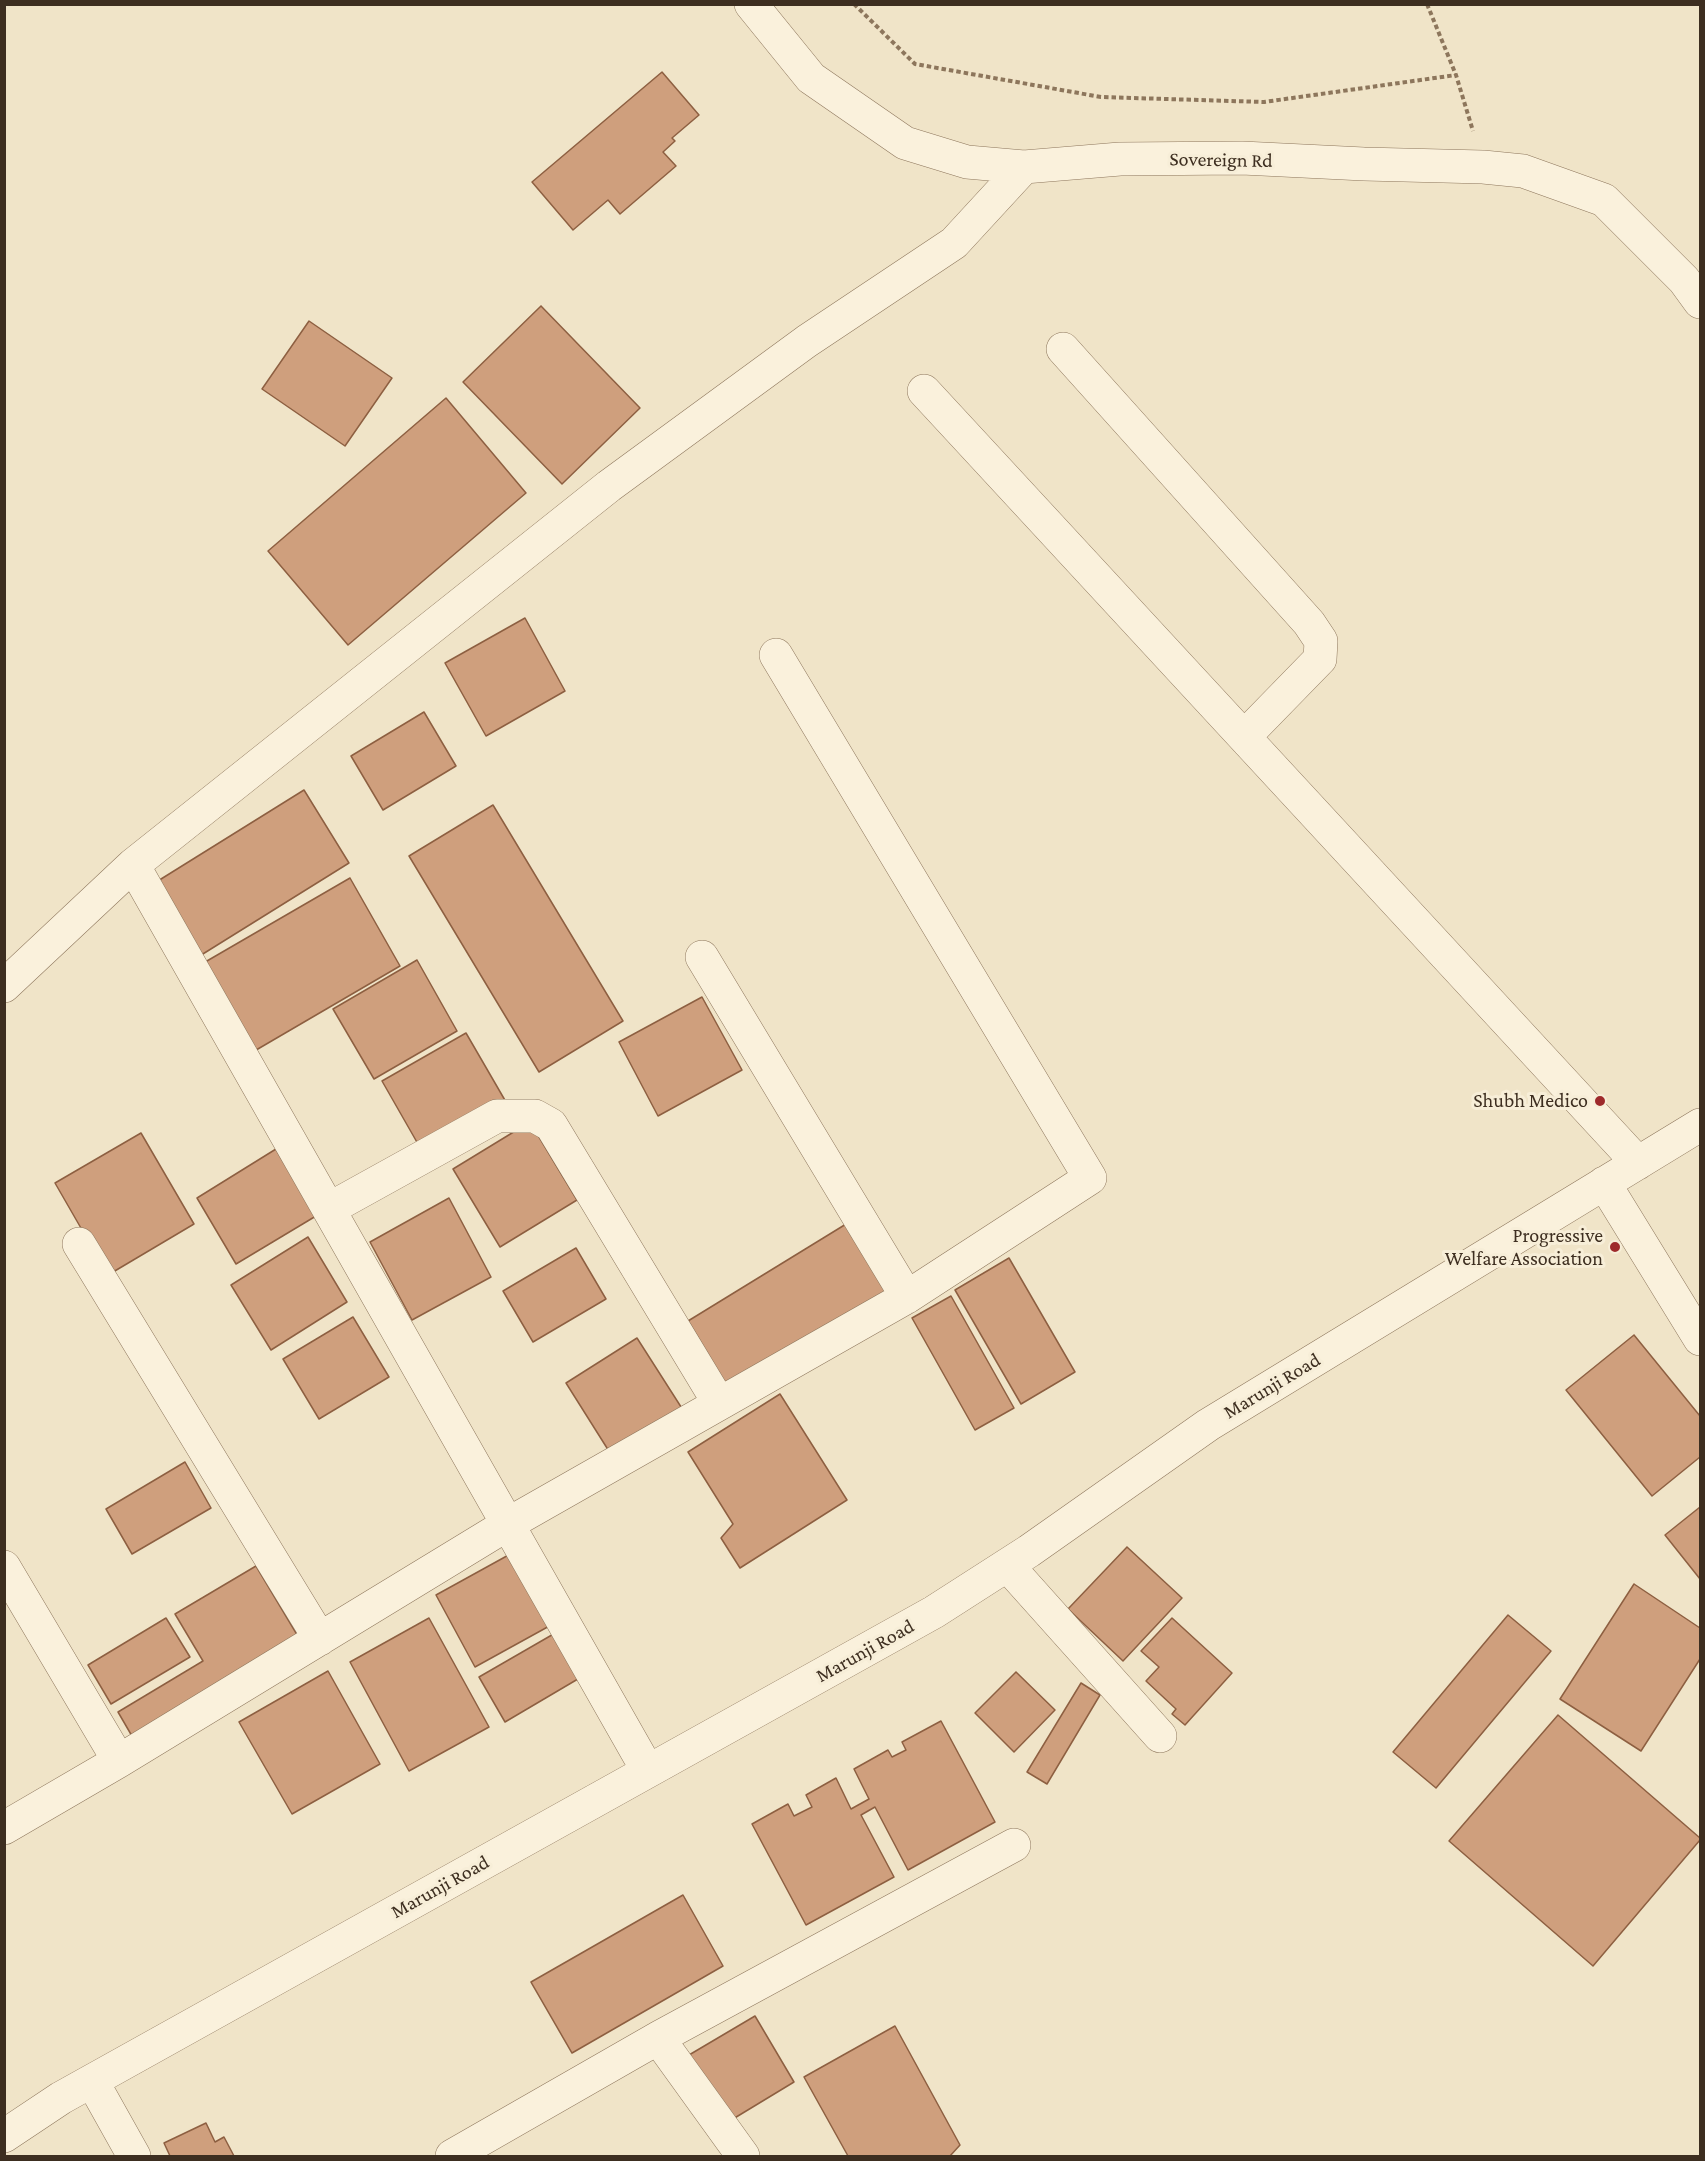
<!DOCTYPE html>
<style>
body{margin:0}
#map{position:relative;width:1705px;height:2161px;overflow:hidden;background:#f0e4c8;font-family:"Crimson Pro",serif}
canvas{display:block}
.frame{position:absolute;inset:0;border:6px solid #3d2e20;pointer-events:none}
</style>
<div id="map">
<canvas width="1705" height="2161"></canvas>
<div class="frame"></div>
</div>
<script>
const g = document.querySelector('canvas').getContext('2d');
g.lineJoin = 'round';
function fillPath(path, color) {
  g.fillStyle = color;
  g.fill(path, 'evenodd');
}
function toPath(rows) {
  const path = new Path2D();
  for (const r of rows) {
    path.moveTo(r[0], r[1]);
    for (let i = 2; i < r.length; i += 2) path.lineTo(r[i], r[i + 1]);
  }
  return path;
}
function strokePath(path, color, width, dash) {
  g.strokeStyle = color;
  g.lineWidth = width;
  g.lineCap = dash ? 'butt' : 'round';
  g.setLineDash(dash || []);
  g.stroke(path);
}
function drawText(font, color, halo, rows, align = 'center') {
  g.font = font + ' "Crimson Pro",serif';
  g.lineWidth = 6;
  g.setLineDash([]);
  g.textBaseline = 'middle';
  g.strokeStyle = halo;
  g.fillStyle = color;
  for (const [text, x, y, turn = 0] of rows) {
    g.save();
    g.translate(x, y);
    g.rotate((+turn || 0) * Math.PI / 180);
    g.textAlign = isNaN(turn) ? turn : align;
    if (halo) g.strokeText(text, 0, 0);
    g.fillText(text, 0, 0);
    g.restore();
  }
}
const building = toPath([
 [662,72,699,115,672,138,675,141,663,152,676,166,620,214,608,200,573,230,532,182,662,72],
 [541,306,640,408,562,484,463,382,541,306],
 [309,321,392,378,345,446,262,389,309,321],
 [446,398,526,493,348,645,268,551,446,398],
 [525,618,565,691,486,736,445,663,525,618],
 [424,712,456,766,383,810,351,756,424,712],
 [304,790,349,863,198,957,153,884,304,790],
 [493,805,623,1021,539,1072,409,856,493,805],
 [350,878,400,966,251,1053,200,965,350,878],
 [417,960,457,1031,374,1079,333,1009,417,960],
 [702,997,742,1070,658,1116,619,1042,702,997],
 [466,1033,506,1102,422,1151,382,1081,466,1033],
 [530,1122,577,1200,500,1247,453,1169,530,1122],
 [141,1133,194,1224,108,1275,55,1183,141,1133],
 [276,1149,316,1216,236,1264,197,1198,276,1149],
 [449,1198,491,1277,412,1320,370,1242,449,1198],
 [851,1221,891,1288,728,1388,688,1321,851,1221],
 [308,1237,347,1302,271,1350,231,1285,308,1237],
 [576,1248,606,1299,533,1342,503,1291,576,1248],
 [1009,1258,1075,1372,1021,1404,955,1290,1009,1258],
 [951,1296,1014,1408,975,1430,912,1318,951,1296],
 [353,1317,389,1377,319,1419,283,1359,353,1317],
 [1634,1335,1700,1416,1700,1457,1652,1496,1566,1390,1634,1335],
 [637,1338,683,1410,612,1456,566,1383,637,1338],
 [780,1394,847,1500,740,1568,721,1538,733,1524,688,1452,780,1394],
 [185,1462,211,1508,132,1554,106,1509,185,1462],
 [1700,1507,1700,1579,1665,1535,1700,1507],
 [1127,1547,1182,1598,1123,1661,1068,1609,1127,1547],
 [514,1552,553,1624,475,1667,436,1595,514,1552],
 [256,1566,302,1643,136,1743,118,1712,203,1661,175,1614,256,1566],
 [1634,1584,1700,1628,1700,1659,1641,1751,1560,1699,1634,1584],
 [1508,1615,1551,1651,1436,1788,1393,1752,1508,1615],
 [166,1618,190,1657,111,1704,88,1665,166,1618],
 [429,1618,489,1727,409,1771,350,1662,429,1618],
 [1172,1618,1232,1673,1185,1725,1172,1714,1176,1709,1146,1681,1159,1667,1141,1651,1172,1618],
 [557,1632,583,1676,505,1722,479,1677,557,1632],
 [328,1671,380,1764,292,1814,239,1722,328,1671],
 [1016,1672,1055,1710,1014,1752,975,1713,1016,1672],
 [1081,1683,1100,1695,1047,1784,1027,1772,1081,1683],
 [1558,1715,1700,1838,1700,1840,1593,1966,1449,1841,1558,1715],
 [941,1721,995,1822,908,1870,875,1807,861,1815,894,1877,806,1925,752,1824,788,1804,794,1816,812,1807,806,1795,836,1778,851,1809,869,1799,854,1769,888,1750,892,1757,906,1750,902,1742,941,1721],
 [683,1895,723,1966,572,2053,531,1982,683,1895],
 [755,2016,794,2082,728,2122,689,2055,755,2016],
 [895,2026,960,2145,950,2156,848,2156,804,2077,895,2026],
 [206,2123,215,2142,224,2137,234,2156,170,2156,164,2143,206,2123]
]);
fillPath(building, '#cf9f7d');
strokePath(building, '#8d5f41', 1.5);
const minor = toPath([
 [751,4,811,78,905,143,967,162,1024,167,1120,159,1242,158,1364,164,1483,167,1523,171,1604,200,1684,280,1700,302],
 [1063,349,1309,623,1321,641,1320,659,1244,737],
 [924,391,1638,1163],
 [702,957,907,1297],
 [4,986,133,865],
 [1604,1183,1700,1339],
 [329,1209,497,1116,535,1116,551,1125,719,1403],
 [79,1244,320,1639],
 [1007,1565,1160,1736],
 [4,1567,119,1761],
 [648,1771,133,865,609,486,807,341,954,243,1024,167],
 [4,1828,119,1761,508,1524,907,1297,1090,1178,776,655],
 [658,2038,1014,1845],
 [92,2081,134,2156],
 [4,2136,61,2098,934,1612,1029,1551,1208,1425,1700,1125],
 [452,2156,658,2038,743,2156]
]);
strokePath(minor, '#8d765c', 34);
strokePath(toPath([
 [854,4,915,64,1101,97,1264,102,1456,75],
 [1427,4,1456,75,1473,131]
]), '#8d765c', 4, [4.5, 3]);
strokePath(minor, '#faf1dc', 33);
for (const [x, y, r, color] of [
 [1600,1101,6,"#9e2a2b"],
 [1615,1247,6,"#9e2a2b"]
]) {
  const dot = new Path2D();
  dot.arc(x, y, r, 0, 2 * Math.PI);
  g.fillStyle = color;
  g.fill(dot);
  strokePath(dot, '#f7eed8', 2);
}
drawText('20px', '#3d2e20', '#f7eed8', [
 ["Sovereign Rd",1221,160,1],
 ["Marunji Road",1272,1386,-31],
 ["Marunji Road",865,1651,-29],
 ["Marunji Road",440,1887,-29]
]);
drawText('20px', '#3d2e20', '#f7eed8', [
 ["Shubh Medico",1588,1101],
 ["Progressive",1603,1236],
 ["Welfare Association",1603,1259]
], 'right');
</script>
